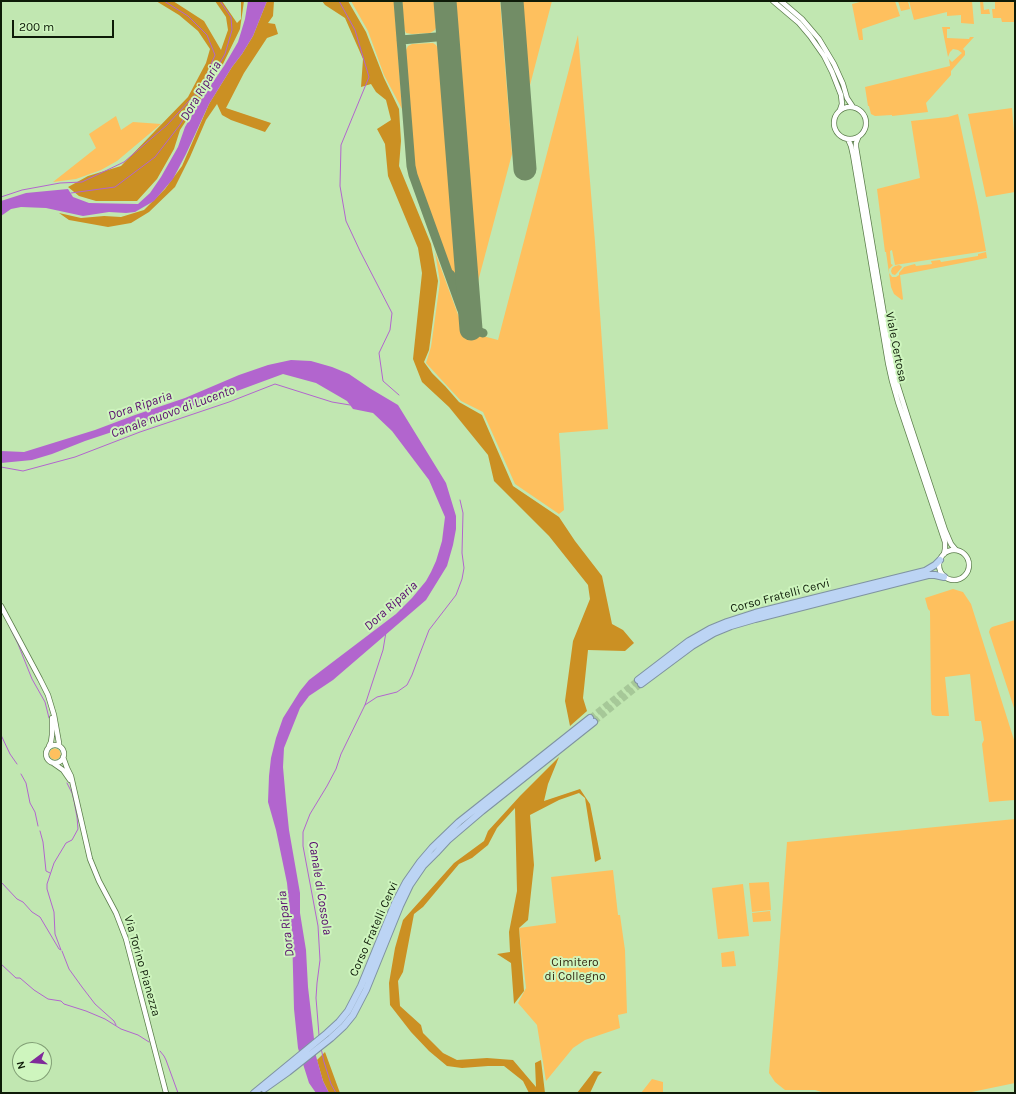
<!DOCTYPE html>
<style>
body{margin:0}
#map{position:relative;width:1016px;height:1094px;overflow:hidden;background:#c1e7b1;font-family:Karla,sans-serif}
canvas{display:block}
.frame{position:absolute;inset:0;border:2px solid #0e1b08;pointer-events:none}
.north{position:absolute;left:12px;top:1042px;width:40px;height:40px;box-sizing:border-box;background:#cef5be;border:1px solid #819e75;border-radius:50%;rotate:254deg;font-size:11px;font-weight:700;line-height:16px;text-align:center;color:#0e1b08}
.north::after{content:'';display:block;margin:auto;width:14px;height:18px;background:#7f2b9a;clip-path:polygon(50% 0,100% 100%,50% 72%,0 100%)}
.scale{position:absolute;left:12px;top:20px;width:102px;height:18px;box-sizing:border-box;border:2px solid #0e1b08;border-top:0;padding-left:5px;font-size:12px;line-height:14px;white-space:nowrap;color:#0e1b08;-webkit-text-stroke:3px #cef5be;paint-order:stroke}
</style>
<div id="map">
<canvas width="1016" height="1094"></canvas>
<div class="frame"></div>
<div class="north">N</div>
<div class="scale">200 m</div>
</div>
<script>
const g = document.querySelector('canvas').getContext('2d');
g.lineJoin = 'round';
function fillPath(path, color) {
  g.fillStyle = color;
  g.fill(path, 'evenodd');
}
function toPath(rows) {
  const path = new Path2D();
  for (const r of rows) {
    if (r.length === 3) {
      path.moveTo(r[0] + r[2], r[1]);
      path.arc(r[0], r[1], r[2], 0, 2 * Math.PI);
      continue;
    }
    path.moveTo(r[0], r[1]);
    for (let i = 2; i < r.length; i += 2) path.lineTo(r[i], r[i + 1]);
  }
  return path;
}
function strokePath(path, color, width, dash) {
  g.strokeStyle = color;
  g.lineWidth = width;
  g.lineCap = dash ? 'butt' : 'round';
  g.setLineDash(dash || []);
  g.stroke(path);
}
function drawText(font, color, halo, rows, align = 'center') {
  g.font = font + ' Karla,sans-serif';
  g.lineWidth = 4;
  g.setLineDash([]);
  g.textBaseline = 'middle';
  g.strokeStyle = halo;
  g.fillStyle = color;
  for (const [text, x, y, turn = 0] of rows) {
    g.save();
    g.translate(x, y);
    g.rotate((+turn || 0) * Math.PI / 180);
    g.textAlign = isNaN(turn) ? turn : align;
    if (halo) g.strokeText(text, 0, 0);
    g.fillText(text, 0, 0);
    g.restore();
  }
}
fillPath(toPath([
 [351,1,394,1,402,109,384,75,368,31],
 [402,1,435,1,437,25,435,30,430,33,412,34,406,33,404,28],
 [453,1,500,1,512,154,476,289],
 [522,1,552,1,529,89],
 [864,1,895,1,900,16,862,29,863,39,863,40,859,40,852,4],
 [898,1,908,1,910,9,901,11],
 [909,1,972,1,974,24,961,23,961,15,947,16,947,12,914,20],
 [980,1,983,1,984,10,989,9,990,14,981,14],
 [995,1,1015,1,1015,22,1002,22,1001,18,993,18,992,9,995,9],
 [942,27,950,27,950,29,947,29,947,38,969,39,970,37,974,37,963,49,965,51,965,55,951,71,951,75,926,103,928,112,892,116,892,115,875,116,871,114,869,106,868,106,865,87,950,66,949,59,952,62,962,53,958,50,953,49,950,52,948,57],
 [578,35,595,242,608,429,559,433,564,510,559,514,515,484,483,412,461,401,426,363,431,347,440,282,435,252,464,331,498,340],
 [433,43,436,45,439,50,457,272,455,274,452,273,415,172,405,52,408,46,412,44],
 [1012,108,1015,145,1015,192,986,197,968,114],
 [958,114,978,207,986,251,895,265,892,250,890,251,891,264,893,265,889,269,889,273,892,277,896,277,899,275,899,273,904,267,911,265,915,264,916,266,932,264,931,261,940,260,941,262,978,256,978,254,986,252,987,258,900,275,903,299,902,300,894,294,891,287,886,252,885,252,877,189,920,178,911,121,948,117],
 [116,116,121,130,133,122,161,124,117,161,101,170,76,179,53,182,96,148,89,134],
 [899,265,901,266,902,267,897,273,895,275,892,274,891,271,892,268,895,266],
 [953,589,963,592,971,604,1015,743,1015,800,989,802,982,744,984,740,981,721,975,721,970,674,945,677,949,716,936,716,932,715,931,710,930,611,928,609,925,598],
 [1015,620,1015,711,989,632,990,629,992,627],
 [55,754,5.5],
 [1015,819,1015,1083,967,1093,825,1093,815,1090,785,1090,775,1082,769,1073,778,966,787,842],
 [613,870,618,915,620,915,625,950,627,1013,618,1015,620,1028,585,1040,573,1048,546,1081,537,1025,518,1003,526,988,519,928,556,923,551,877],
 [769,882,771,910,752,912,749,883],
 [743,884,749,936,718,939,712,888],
 [770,911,771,921,753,922,752,913],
 [734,951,736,966,722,967,721,953],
 [652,1079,663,1082,663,1093,641,1093]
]), '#fec05e');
fillPath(toPath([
 [156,1,173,1,204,21,221,50,228,30,226,17,215,1,222,1,237,23,241,19,241,1,244,1,240,29,222,66,180,130,174,149,157,179,137,201,96,201,79,196,68,187,88,176,121,166,188,97,206,63,210,49,198,31,179,15],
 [267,1,274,1,273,16,268,23,275,24,278,34,267,38,244,73,226,108,271,123,265,132,231,120,222,115,217,104,206,120,190,157,175,187,149,212,131,223,108,227,69,220,59,213,81,218,104,216,121,217,144,210,165,189,182,166,209,104,232,67,242,54,253,36],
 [322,1,348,1,366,32,384,78,399,109,401,141,399,166,431,244,438,281,429,350,424,362,432,373,445,386,459,402,482,415,513,486,559,517,575,541,602,576,612,624,623,630,634,643,625,651,588,650,583,698,587,711,570,726,565,701,573,641,590,599,588,585,549,536,494,481,488,455,449,407,422,382,413,359,422,273,418,248,388,176,385,144,377,129,391,120,386,100,376,92,371,84,361,87,363,59,345,18,325,5],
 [559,757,548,784,544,801,580,789,590,804,601,859,595,862,585,798,579,793,559,800,530,815,534,865,528,920,519,928,524,991,514,1004,511,963,497,954,510,952,509,932,517,891,515,808,497,828,488,845,472,858,459,864,423,907,414,914,403,972,398,981,400,1006,421,1025,423,1033,443,1053,457,1060,487,1058,513,1060,536,1087,535,1063,541,1060,545,1093,529,1093,523,1081,504,1066,488,1066,462,1068,447,1066,429,1051,411,1032,390,1005,389,983,395,948,403,920,454,863,484,841,488,831,520,796],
 [325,1052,340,1093,329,1093,323,1081,317,1060],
 [594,1071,602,1072,598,1076,590,1093,577,1093]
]), '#cb9023');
fillPath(toPath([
 [248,1,267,1,253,36,242,54,232,67,209,104,186,154,173,179,154,201,135,212,126,213,109,212,83,216,46,208,21,207,11,209,1,216,1,201,26,193,68,189,73,197,89,203,138,204,150,193,161,177,178,147,185,127,204,95,224,66,238,42,245,19],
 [291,360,311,361,332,367,349,374,371,389,398,405,446,483,456,516,456,529,453,545,447,566,426,600,333,680,309,696,300,708,284,748,283,767,286,801,289,830,300,893,300,913,306,950,308,987,316,1056,323,1081,329,1093,316,1093,309,1083,298,1048,294,1009,292,932,287,883,276,830,268,802,269,776,271,758,276,738,283,718,300,691,309,680,396,614,412,598,426,581,431,572,436,561,442,541,445,517,429,480,392,431,373,413,353,409,347,401,316,383,283,374,218,398,182,409,125,430,112,432,85,441,52,454,32,460,1,463,1,451,24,452,95,430,135,415,185,398,239,375,268,365]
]), '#b265ce');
strokePath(toPath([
 [339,1,355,30,369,77,341,145,340,186,346,221,360,251,392,313,390,330,379,353,383,381,399,395],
 [71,193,115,187,155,157,179,126,193,104,209,82,225,54,232,30,231,17,220,1],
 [1,197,22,190,60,183,82,182,124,162,167,125,201,88,215,55,207,35,188,16,164,1],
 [1,467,23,471,75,457,140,432,229,402,275,384,332,402,350,405],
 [11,630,18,644,32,679,45,702,49,718],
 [365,705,377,697,397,692,407,685,412,675,419,656,429,630,456,595,462,579,464,568,462,553,463,513,460,500],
 [1,735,10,754,17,764],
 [21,774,26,783,30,803,35,812,38,826],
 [40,831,43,842,46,871,50,873],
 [1,882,17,899,23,902,32,912,40,917,59,949,61,950,55,934,54,912,47,889,47,884,54,863,66,843,72,840,78,829,77,817,74,801,72,793,67,783],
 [62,951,69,969,82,987,95,1004,114,1021,116,1025],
 [1,964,16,978,20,978,34,990,48,999,61,1001,64,1004,86,1011,105,1019,121,1029,138,1035,149,1042],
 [319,1035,316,998,317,983,320,960,318,926,303,846,303,832,310,814,327,786,336,769,341,754,365,705,383,650,386,632],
 [321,1048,324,1062,331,1084,336,1093],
 [160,1051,164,1056,166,1060,178,1093]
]), '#b265ce', 1);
strokePath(toPath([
 [398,1,411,166,413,175,461,308,471,329,483,333],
 [401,40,448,36],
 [450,274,455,280,458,282,462,282,465,281,467,277]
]), '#728d66', 9);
strokePath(toPath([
 [445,1,471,329],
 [512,1,525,169]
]), '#728d66', 23);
strokePath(toPath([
 [590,718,638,680],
 [594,722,641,684]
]), '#a6c898', 6, [6, 3]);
const secondary = toPath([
 [773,1,799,23,810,36,824,56,832,72,841,95,842,104,840,110],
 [781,1,802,19,819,39,834,64,843,84,847,98,853,107],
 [850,123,16],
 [858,138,856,143,856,147,892,362,896,380,909,421,945,530,951,544,956,550],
 [848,139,851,146,853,155,888,363,892,381,898,402,945,542,945,549,944,554],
 [954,565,15],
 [1,606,40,679,48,695,54,715,59,743,59,746],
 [55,754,9],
 [49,746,51,742,52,735,52,718],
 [63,757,67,768,71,776,90,859,99,881,116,913,126,939,166,1093],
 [53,763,63,770,70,780]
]);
const highway = toPath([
 [638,680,689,641,710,629,727,622,755,613,925,571,935,565,940,560],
 [641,684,692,646,714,633,731,626,755,619,928,575,935,575,944,577],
 [264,1089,288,1072,331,1038,344,1026,353,1015,366,990,400,906,410,885,423,866,436,853,448,840,482,811,594,722],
 [254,1093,327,1033,339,1022,348,1011,361,986,395,903,406,882,420,862,432,848,459,822,590,718]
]);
strokePath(secondary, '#5c7e4c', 6);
strokePath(highway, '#7f93a1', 8);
strokePath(secondary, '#fff', 4.5);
strokePath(highway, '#bcd4f4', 6);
drawText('12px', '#0e1b08', '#cef5be', [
 ["Viale Certosa",896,347,79],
 ["Corso Fratelli Cervi",780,596,-15],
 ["Corso Fratelli Cervi",374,929,-66],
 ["Via Torino Pianezza",142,966,74]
]);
drawText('12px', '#362813', '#cef5be', [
 ["Cimitero",575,963],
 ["di Collegno",575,977]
]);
drawText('italic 13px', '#58096e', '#cef5be', [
 ["Dora Riparia",201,91,-59],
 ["Dora Riparia",140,406,-19],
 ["Canale nuovo di Lucento",173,412,-20],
 ["Dora Riparia",391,606,-42],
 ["Canale di Cossola",320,888,81],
 ["Dora Riparia",286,924,-97]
]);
</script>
